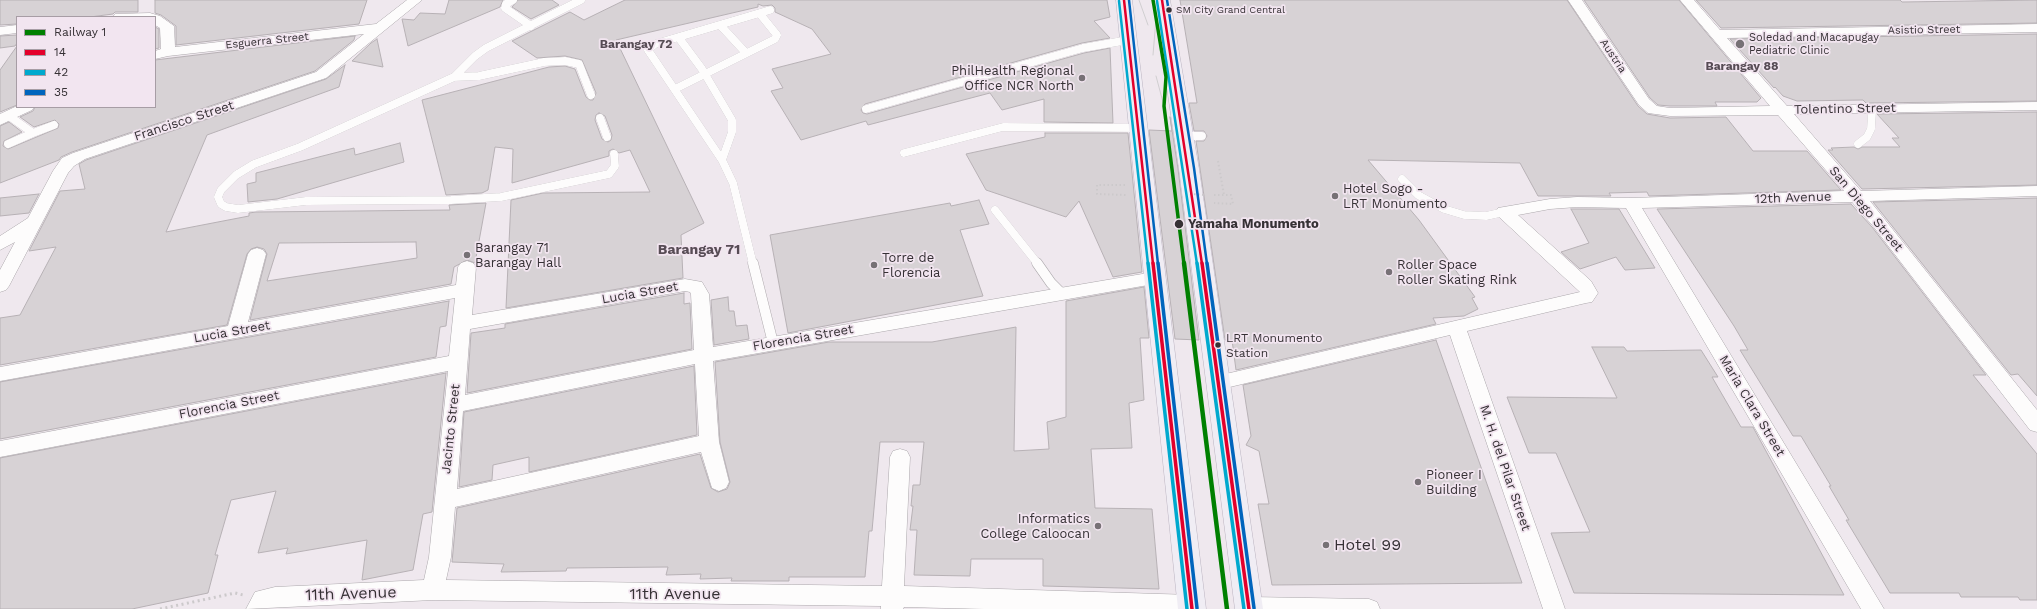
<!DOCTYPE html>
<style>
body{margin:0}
#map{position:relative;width:2037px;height:609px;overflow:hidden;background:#efe8ee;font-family:"Work Sans",sans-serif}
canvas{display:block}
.legend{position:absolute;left:16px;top:16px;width:140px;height:92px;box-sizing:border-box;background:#f2e5f0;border:1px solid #a79da5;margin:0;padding:5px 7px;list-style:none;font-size:12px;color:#363135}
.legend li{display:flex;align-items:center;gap:8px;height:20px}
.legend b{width:20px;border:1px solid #a79da5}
</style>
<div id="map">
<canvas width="2037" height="609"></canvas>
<ul class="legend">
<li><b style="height:5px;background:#008000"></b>Railway 1</li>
<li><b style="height:5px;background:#e4002b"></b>14</li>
<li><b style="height:5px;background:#00a9ce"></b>42</li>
<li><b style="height:5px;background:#0065bd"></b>35</li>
</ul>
</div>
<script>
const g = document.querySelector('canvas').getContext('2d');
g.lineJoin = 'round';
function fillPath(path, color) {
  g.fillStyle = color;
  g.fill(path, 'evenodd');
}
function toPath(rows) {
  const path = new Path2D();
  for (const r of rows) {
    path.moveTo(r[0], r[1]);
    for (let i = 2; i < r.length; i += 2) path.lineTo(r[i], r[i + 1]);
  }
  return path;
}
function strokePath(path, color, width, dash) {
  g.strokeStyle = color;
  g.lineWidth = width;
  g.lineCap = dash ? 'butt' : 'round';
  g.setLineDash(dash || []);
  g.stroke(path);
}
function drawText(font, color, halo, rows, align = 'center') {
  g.font = font + ' "Work Sans",sans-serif';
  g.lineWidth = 3.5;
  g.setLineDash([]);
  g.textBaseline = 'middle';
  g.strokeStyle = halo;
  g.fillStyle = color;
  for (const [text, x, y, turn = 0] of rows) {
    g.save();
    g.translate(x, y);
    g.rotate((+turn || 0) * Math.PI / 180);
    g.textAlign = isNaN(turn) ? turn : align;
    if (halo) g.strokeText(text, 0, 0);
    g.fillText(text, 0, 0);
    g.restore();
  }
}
const building = toPath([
 [0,0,138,0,138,12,115,12,113,14,90,17,17,17,17,24,0,25,0,0],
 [155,0,367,0,359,24,176,45,176,26,161,15,155,13,155,0],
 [449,0,503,0,500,7,408,46,402,19,414,20,420,13,445,14,449,0],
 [518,0,552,0,559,5,531,19,512,7,518,0],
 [625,0,1107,0,1110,17,1094,21,1110,38,1082,43,865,104,861,110,863,113,867,114,1084,53,1110,48,1113,123,1044,122,1044,99,1002,110,990,93,868,125,866,121,801,140,771,91,783,88,772,69,831,54,812,29,775,12,775,8,772,5,763,6,758,4,758,7,616,40,704,223,681,235,683,278,506,308,511,200,543,193,650,192,630,150,619,153,613,149,609,151,609,156,512,183,513,149,495,147,488,190,482,193,446,195,422,100,549,67,565,66,575,69,586,97,590,100,593,100,596,93,582,60,565,56,537,58,512,41,570,12,584,20,625,0],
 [599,113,605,116,612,135,611,140,608,142,602,139,595,120,596,115,599,113],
 [1180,0,1567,0,1638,106,1647,114,1670,118,1726,117,1753,151,1807,151,1841,190,1649,196,1647,192,1609,193,1611,196,1538,196,1520,163,1368,160,1419,220,1475,297,1472,298,1478,309,1464,316,1433,318,1436,324,1236,370,1232,340,1225,340,1196,141,1204,141,1207,136,1204,131,1194,131,1189,103,1197,103,1180,0],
 [1584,0,1679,0,1761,98,1757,102,1715,102,1717,106,1670,106,1658,105,1650,98,1584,0],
 [1696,0,1900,0,1902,2,2037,0,2037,23,1721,28,1696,0],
 [155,27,159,29,159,48,155,49,155,27],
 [2037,34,2037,101,1866,103,1863,100,1797,101,1783,96,1775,87,1774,88,1730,39,2037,34],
 [17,35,17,43,15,46,0,48,0,36,17,35],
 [355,36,354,40,315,71,72,152,61,157,59,160,0,183,0,126,9,122,22,132,4,141,3,146,8,149,58,128,59,124,55,120,34,127,20,117,33,111,35,107,155,107,155,60,355,36],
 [377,39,383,67,352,61,371,43,377,39],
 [17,46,17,105,0,112,0,70,17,46],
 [345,65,339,87,207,135,166,232,249,216,249,213,256,212,450,210,449,205,486,203,475,263,467,260,454,267,451,284,250,320,267,254,264,249,257,247,251,249,247,254,227,325,0,365,0,318,20,315,56,247,29,251,60,191,85,189,79,164,86,160,326,79,345,65],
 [416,242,417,258,267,281,279,243,416,242],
 [2037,112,2037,185,1862,189,1828,150,1833,150,1831,148,1854,147,1858,149,1862,147,1900,147,1892,138,1899,138,1877,114,2037,112],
 [1170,117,1178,169,1199,340,1175,339,1149,130,1172,131,1170,117],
 [1045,133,1128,133,1142,272,1113,277,1079,201,1066,217,986,190,966,154,1045,137,1045,133],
 [400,143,404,162,277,199,248,202,247,184,256,182,256,173,354,148,355,155,400,143],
 [39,194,29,213,0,216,0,198,39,194],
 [2037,198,2037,396,2018,374,2011,375,1873,202,2037,198],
 [979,200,989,224,960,230,983,296,788,333,770,235,950,203,951,206,979,200],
 [1851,204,1872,227,1986,375,1973,375,2037,454,2037,600,2020,600,2018,597,1961,597,1959,593,1890,593,1846,520,1849,520,1829,486,1831,486,1801,436,1793,436,1740,350,1748,350,1734,326,1657,209,1851,204],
 [1571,209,1619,209,1655,268,1625,270,1616,257,1580,269,1561,252,1589,243,1571,209],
 [1144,287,1149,338,1140,338,1144,400,1129,403,1132,448,1091,449,1095,508,1152,509,1159,589,1043,586,1043,559,971,559,970,576,914,575,917,530,910,530,913,506,911,506,913,485,920,485,924,442,880,442,872,531,869,531,865,577,789,577,789,581,731,581,732,578,700,579,701,574,666,575,668,567,567,568,566,571,501,572,504,564,452,562,457,508,700,454,711,488,718,492,727,489,730,482,720,442,715,362,829,342,932,342,1016,327,1014,451,1049,449,1047,422,1066,417,1066,301,1144,287],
 [684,293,684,304,690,303,692,349,467,393,471,333,505,328,505,324,684,293],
 [728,297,729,311,734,311,736,326,747,325,749,339,714,345,711,300,728,297],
 [449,301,446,326,440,327,436,357,0,439,0,382,449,301],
 [1436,340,1522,583,1272,585,1258,504,1269,504,1259,451,1246,445,1251,436,1243,385,1436,340],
 [1592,347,1624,347,1627,351,1701,350,1718,377,1712,377,1741,427,1753,427,1754,429,1844,595,1574,593,1551,533,1590,532,1556,453,1529,453,1507,397,1617,398,1592,347],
 [694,366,697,435,529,472,529,457,493,465,492,480,459,487,464,412,694,366],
 [446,373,432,512,423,514,413,570,362,580,367,540,286,554,288,548,258,553,276,491,231,500,215,555,218,555,208,593,132,609,0,609,0,458,446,373]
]);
fillPath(building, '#d7d2d5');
strokePath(building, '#b7b1b5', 1);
const laneFar1 = toPath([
 [513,0,506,4,505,8,531,26],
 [581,0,486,48,475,56,454,77,300,147,254,164,236,175,221,190,218,197,221,204,226,207,238,209,306,201,451,200,501,197,609,174,615,166,614,154],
 [721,26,746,53],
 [679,38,702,69,732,120,732,132,722,160],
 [454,77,479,76,544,62,565,61,579,64,591,95],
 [675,89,775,39,777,35,760,14],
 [866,109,1083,48,1128,40],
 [600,118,607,137],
 [33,133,54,125],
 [1183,136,1202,136],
 [8,144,33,133,9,116],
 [1858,144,1867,137,1871,129,1872,112,1869,109],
 [904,153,1003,127,1137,128],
 [1402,179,1418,195,1444,209,1464,215,1486,216,1504,212],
 [995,210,1038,264],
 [753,264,733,183,722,160,648,50,655,44,770,10]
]);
const lane = toPath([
 [753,263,773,343],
 [1037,263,1051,283,1062,294]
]);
const street = toPath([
 [407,0,422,0,326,78,85,159,74,166,68,173,9,286,6,290,0,292,0,270,15,242,0,250,0,236,28,218,53,171,62,158,73,153,316,72,364,34,168,56,155,59,155,51,161,49,160,28,155,25,155,17,113,17,115,14,150,13,160,16,174,26,175,47,376,24,407,0],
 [1568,0,1582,0,1649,99,1657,106,1670,108,1770,106,1680,0,1694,0,1720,30,2037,24,2037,32,1727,38,1787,106,2037,102,2037,110,1794,114,1861,191,2037,186,2037,196,1870,201,2037,410,2037,432,2030,430,1873,226,1852,202,1642,208,1884,609,1861,609,1626,208,1577,207,1550,209,1518,215,1591,281,1598,293,1592,302,1586,303,1467,331,1565,609,1543,609,1450,335,1217,390,1210,388,1207,383,1210,378,1217,376,1580,292,1498,216,1496,212,1498,208,1550,199,1577,197,1631,198,1844,191,1778,115,1670,116,1648,113,1639,105,1568,0],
 [17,25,17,33,0,35,0,27,17,25],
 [17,106,34,107,32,110,0,125,0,114,17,106],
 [257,248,263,250,266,254,248,322,456,285,458,267,461,263,467,261,473,263,476,267,472,315,685,279,702,282,709,294,713,347,1154,272,1160,274,1163,278,1160,282,1154,284,713,361,719,442,729,482,726,488,719,491,712,488,701,452,455,507,451,557,446,580,882,586,890,457,893,451,900,449,907,451,910,457,904,586,1192,595,1200,598,1203,605,1202,609,985,609,904,607,903,609,881,609,881,606,433,600,246,609,255,592,275,587,424,580,429,557,448,371,0,457,0,441,449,356,455,298,0,381,0,367,228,326,248,254,251,250,257,248],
 [685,291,690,292,691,294,694,350,465,395,470,329,685,291],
 [695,364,699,436,457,489,463,411,695,364],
 [1249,597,1369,599,1377,602,1380,609,1239,609,1241,600,1249,597]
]);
const primary = toPath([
 [1116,0,1132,0,1206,609,1178,609,1116,0],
 [1154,0,1170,0,1199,169,1263,609,1235,609,1179,169,1154,0]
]);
strokePath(laneFar1, '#aba7ab', 8);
strokePath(lane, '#aba7ab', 11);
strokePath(street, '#aba7ab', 1);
strokePath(primary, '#bbb4c1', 1);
strokePath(toPath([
 [1218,161,1224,195],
 [1125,185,1097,185,1097,194,1126,195],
 [1214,195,1231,195,1233,204,1214,203]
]), '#ccc9cb', 2, [1.5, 2.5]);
strokePath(toPath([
 [160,609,235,593,243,595]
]), '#ccc9cb', 3, [2, 3.5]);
strokePath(laneFar1, '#fdfcfc', 8);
strokePath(lane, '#fdfcfc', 10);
fillPath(street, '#fdfcfc');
fillPath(primary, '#f0edf4');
strokePath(toPath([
 [1139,0,1148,25],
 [1153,55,1156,19],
 [1156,76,1164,106]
]), '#d0ced0', 1);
strokePath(toPath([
 [1190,194,1206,195]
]), '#ccc9cb', 2, [1.5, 2.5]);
strokePath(toPath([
 [1124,0,1153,264],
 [1162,0,1202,264]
]), '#e4002b', 2.5);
strokePath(toPath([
 [1153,263,1192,609],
 [1202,263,1249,609]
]), '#e4002b', 3.5);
strokePath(toPath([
 [1119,1,1148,264],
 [1157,1,1197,264]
]), '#00a9ce', 2.5);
strokePath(toPath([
 [1148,263,1187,609],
 [1197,263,1244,609]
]), '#00a9ce', 3.5);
strokePath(toPath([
 [1129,0,1158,264],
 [1167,0,1194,168,1207,264]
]), '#0065bd', 2.5);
strokePath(toPath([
 [1158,263,1197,608],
 [1207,263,1254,608]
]), '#0065bd', 3.5);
strokePath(toPath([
 [1153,0,1166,77,1164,106,1184,264]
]), '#008000', 3.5);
strokePath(toPath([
 [1184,263,1227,609]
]), '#008000', 4.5);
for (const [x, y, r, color] of [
 [1169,10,3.5,"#363135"],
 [1740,44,5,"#777176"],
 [1082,78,4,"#777176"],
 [1335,196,4,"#777176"],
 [1179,224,5,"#363135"],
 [467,255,4,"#777176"],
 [874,265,4,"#777176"],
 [1389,272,4,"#777176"],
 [1218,345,3.5,"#363135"],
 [1418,482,4,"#777176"],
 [1098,526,4,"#777176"],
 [1326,545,4,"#777176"]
]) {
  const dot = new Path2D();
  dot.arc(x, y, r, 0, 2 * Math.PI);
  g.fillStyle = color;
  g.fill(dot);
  strokePath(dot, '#f2e5f0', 1.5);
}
drawText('10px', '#363135', '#f2e5f0', [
 ["SM City Grand Central",1176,10]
], 'left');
drawText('11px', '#363135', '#f2e5f0', [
 ["Asistio Street",1924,30,-1],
 ["Esguerra Street",267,41,-6],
 ["Austria",1613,56,56]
]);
drawText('11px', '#363135', '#f2e5f0', [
 ["Soledad and Macapugay",1749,38],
 ["Pediatric Clinic",1749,51]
], 'left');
drawText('bold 12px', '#574c55', '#f2e5f0', [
 ["Barangay 72",636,44],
 ["Barangay 88",1742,66]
]);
drawText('12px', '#363135', '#f2e5f0', [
 ["LRT Monumento",1226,338],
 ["Station",1226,353]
], 'left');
drawText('13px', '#363135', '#f2e5f0', [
 ["PhilHealth Regional",1074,71,"right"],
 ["Office NCR North",1074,86,"right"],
 ["Hotel Sogo -",1343,189],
 ["LRT Monumento",1343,204],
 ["Barangay 71",475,248],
 ["Barangay Hall",475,263],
 ["Torre de",882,258],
 ["Florencia",882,273],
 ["Roller Space",1397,265],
 ["Roller Skating Rink",1397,280],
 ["Pioneer I",1426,475],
 ["Building",1426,490],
 ["Informatics",1090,519,"right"],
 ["College Caloocan",1090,534,"right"]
], 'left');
drawText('13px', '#363135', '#f2e5f0', [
 ["Tolentino Street",1845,109,-1],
 ["Francisco Street",184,121,-18],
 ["12th Avenue",1793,198,-2],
 ["San Diego Street",1866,209,50],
 ["Lucia Street",640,293,-10],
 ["Lucia Street",232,332,-10],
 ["Florencia Street",803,338,-10],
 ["Florencia Street",229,405,-11],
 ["Maria Clara Street",1752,406,59],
 ["Jacinto Street",451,429,-84],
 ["M. H. del Pilar Street",1505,468,71]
]);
drawText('bold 13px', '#363135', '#f2e5f0', [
 ["Yamaha Monumento",1188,224]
], 'left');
drawText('bold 14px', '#574c55', '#f2e5f0', [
 ["Barangay 71",699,250]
]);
drawText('16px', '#363135', '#f2e5f0', [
 ["Hotel 99",1334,545]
], 'left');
drawText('16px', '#363135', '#f2e5f0', [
 ["11th Avenue",351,594,-2],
 ["11th Avenue",675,594]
]);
</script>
